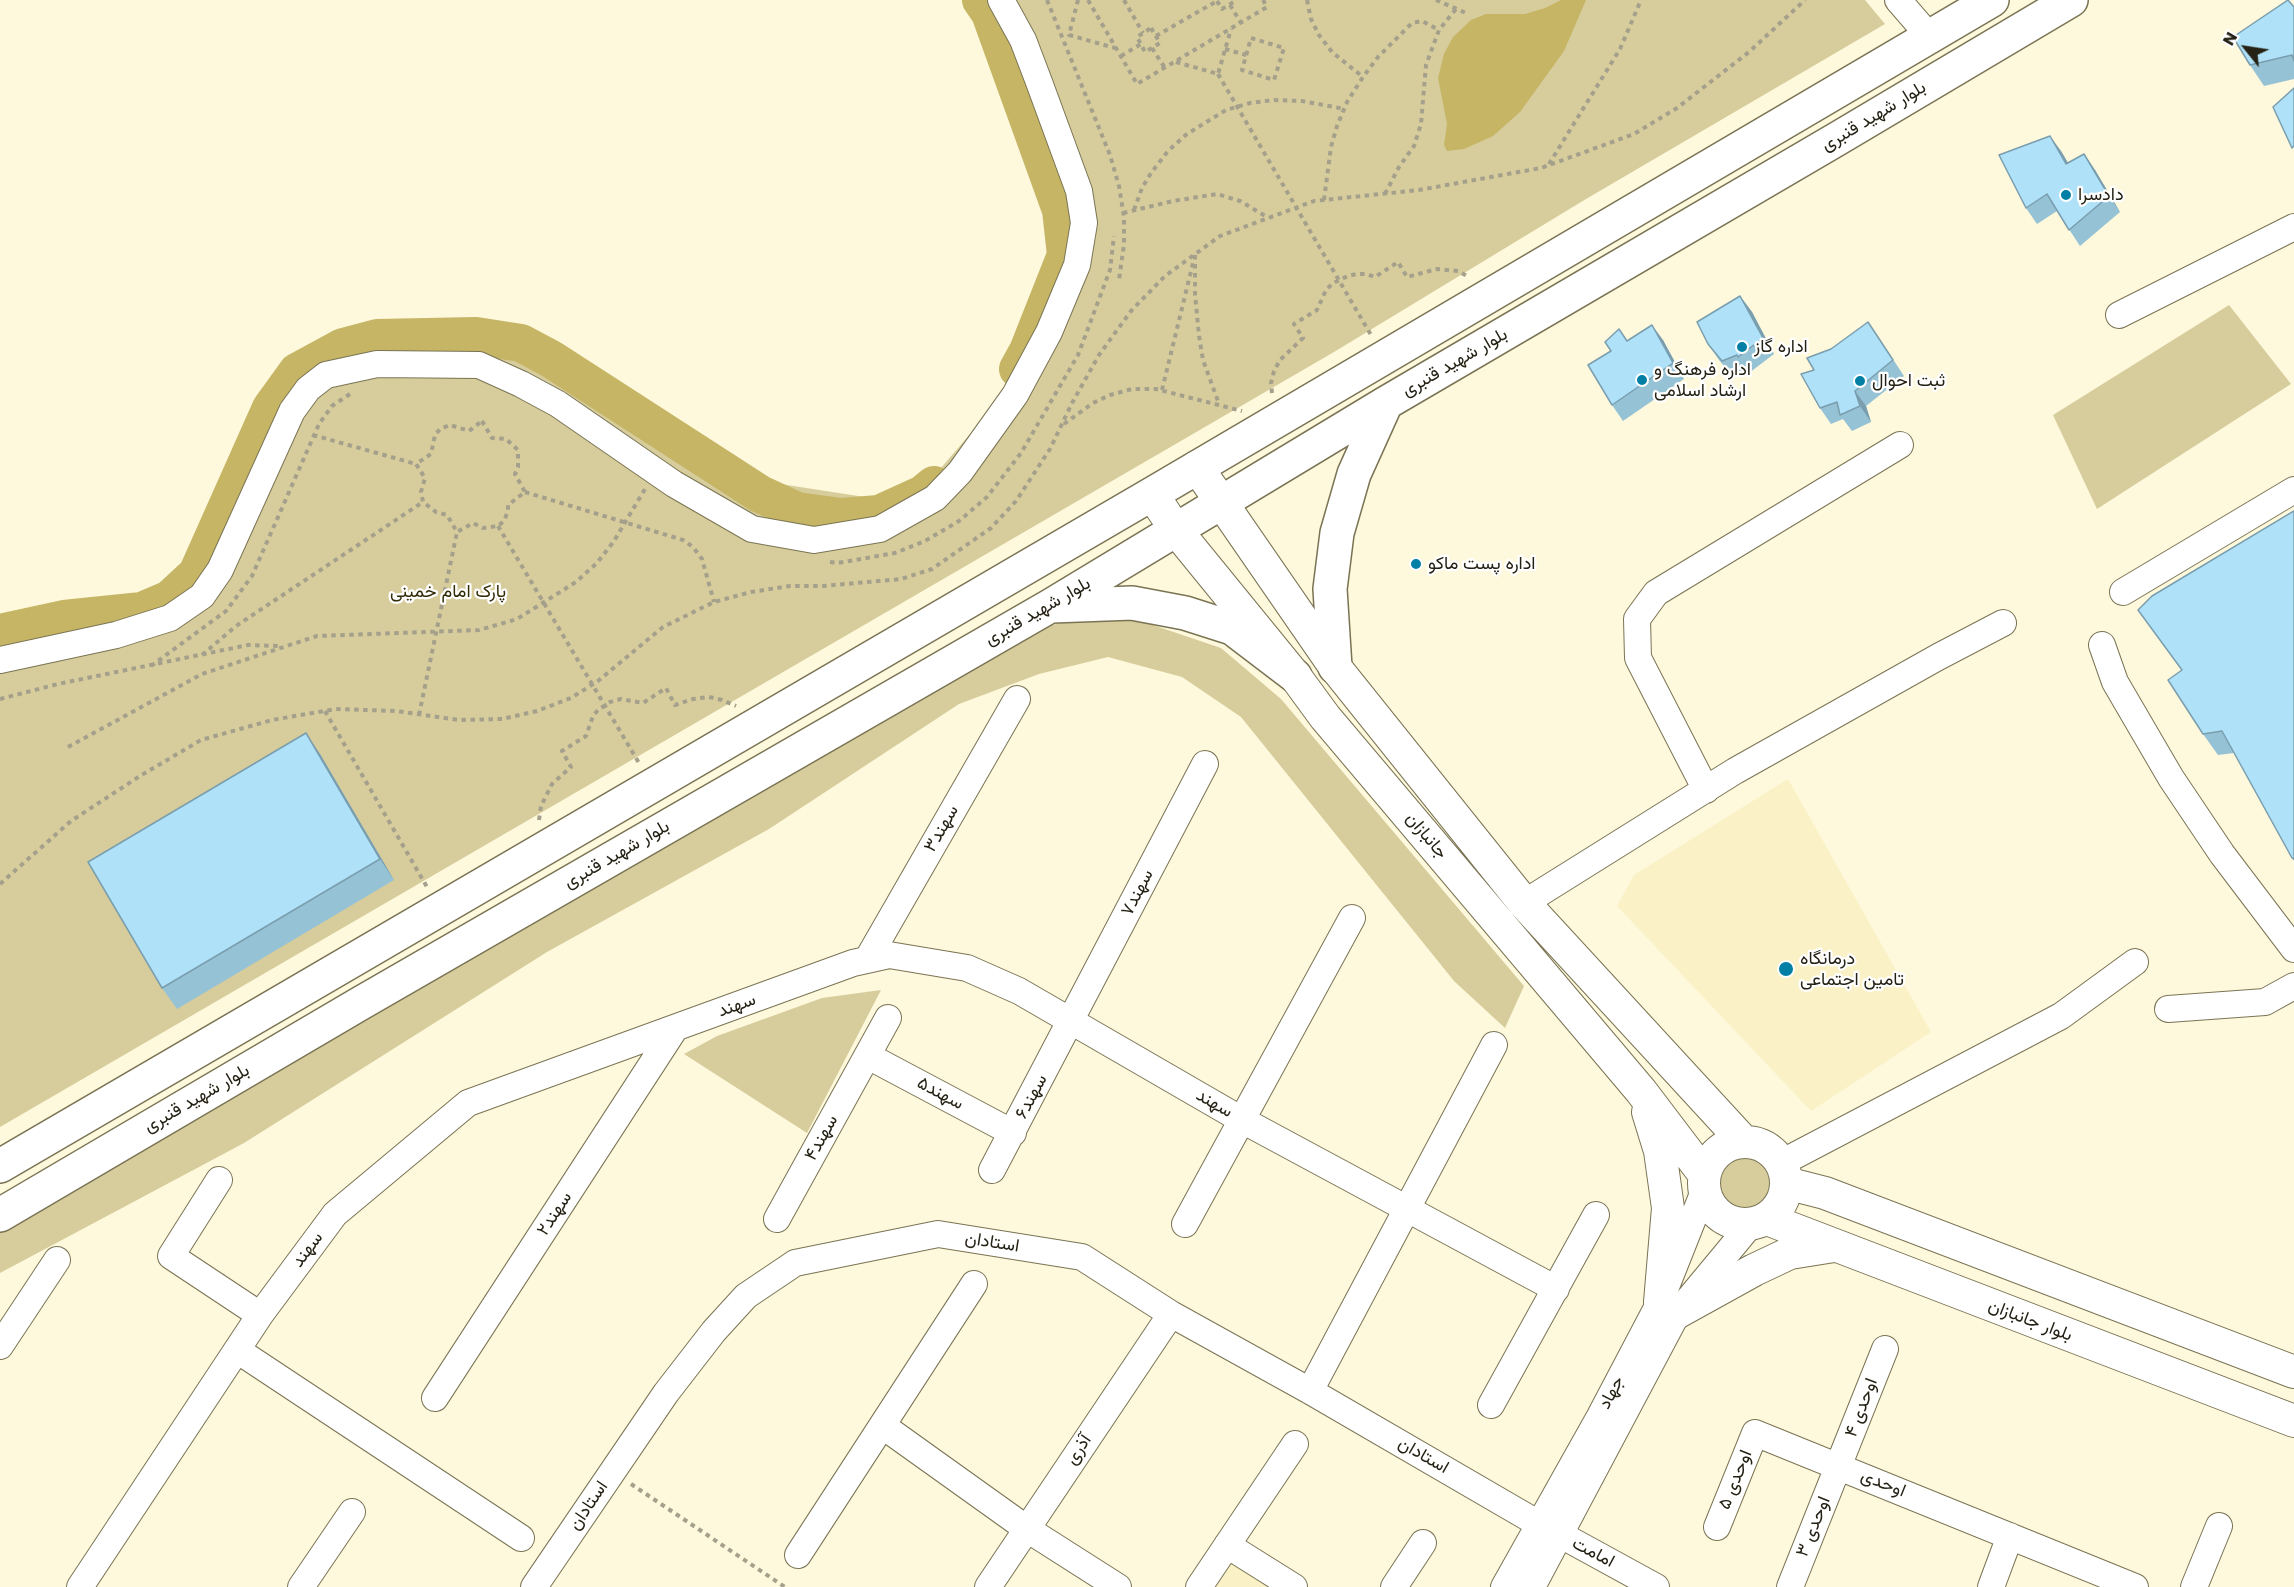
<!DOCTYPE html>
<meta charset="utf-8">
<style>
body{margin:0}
#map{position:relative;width:2294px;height:1587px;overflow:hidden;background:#fef8dc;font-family:Poppins,sans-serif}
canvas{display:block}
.north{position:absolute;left:2216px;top:18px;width:60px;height:60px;-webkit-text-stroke:4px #fff;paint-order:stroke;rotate:300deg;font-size:16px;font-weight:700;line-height:24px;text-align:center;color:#252215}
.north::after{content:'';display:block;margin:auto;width:21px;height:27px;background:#252215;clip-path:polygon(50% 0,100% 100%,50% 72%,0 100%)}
</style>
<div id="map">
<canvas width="2294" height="1587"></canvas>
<div class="north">N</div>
</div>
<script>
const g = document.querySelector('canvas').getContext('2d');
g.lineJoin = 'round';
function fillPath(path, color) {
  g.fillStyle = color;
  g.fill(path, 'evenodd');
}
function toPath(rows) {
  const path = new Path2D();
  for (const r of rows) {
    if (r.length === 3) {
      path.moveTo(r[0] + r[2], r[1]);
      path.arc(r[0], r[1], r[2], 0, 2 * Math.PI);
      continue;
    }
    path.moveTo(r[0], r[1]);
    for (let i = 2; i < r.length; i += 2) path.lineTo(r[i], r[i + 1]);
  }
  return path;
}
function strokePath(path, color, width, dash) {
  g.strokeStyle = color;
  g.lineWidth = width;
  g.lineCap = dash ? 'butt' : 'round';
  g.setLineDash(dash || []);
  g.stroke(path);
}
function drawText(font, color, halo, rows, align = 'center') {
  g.font = font + ' Poppins,Vazirmatn,sans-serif';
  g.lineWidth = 4.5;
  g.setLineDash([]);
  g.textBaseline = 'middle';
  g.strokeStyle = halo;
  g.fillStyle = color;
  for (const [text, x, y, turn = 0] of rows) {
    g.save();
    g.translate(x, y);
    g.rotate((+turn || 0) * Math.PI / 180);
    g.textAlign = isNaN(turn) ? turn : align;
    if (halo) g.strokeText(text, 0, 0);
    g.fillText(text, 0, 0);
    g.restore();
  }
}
fillPath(toPath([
 [1788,779,1931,1032,1811,1111,1617,906,1634,875],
 [1233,1562,1270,1587,1216,1587]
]), '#faf2c6');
fillPath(toPath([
 [975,0,1865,0,1885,24,1586,199,1334,352,0,1127,0,636,52,616,171,602,247,464,308,360,400,350,514,353,661,445,748,479,910,504,1025,370,1064,291,1027,128],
 [2229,305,2291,384,2097,509,2053,415],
 [1138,620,1221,648,1281,699,1524,986,1505,1028,1454,981,1241,717,1182,677,1108,657,1039,674,959,704,769,829,547,952,244,1143,0,1273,0,1233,1035,629,1069,621],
 [881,990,807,1133,684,1054,717,1036,822,998],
 [1744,1184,26]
]), '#d7cd9c');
fillPath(toPath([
 [1561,0,1586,0,1564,51,1520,112,1493,136,1464,149,1447,151,1444,145,1447,124,1438,78,1444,54,1453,37,1471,20,1486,14,1525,14,1545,8]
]), '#c5b565');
strokePath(toPath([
 [981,0,990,13,1061,210,1066,255,1028,351,1018,369],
 [0,633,64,619,142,611,170,599,197,574,271,408,297,372,343,347,377,338,476,336,521,343,551,359,760,494,797,511,841,517,879,514,923,494,934,485]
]), '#c5b565', 38);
const minor = toPath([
 [1898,0,1930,37],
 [2119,315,2294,227],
 [2123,592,2294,490],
 [2102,645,2115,682,2171,778,2222,854,2294,949],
 [0,660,116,635,170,618,202,596,220,570,292,411,308,389,326,375,377,364,479,365,521,384,558,404,674,484,752,529,814,540,880,529,935,498,960,472,1015,395,1049,332,1077,265,1084,223,1079,191,1039,82,1023,40,1001,0],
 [1706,790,1638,658,1637,619,1656,593,1900,445],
 [1524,903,1735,771,1938,657,2003,623],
 [867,960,1017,699],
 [2168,1009,2265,1002,2294,986],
 [868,1056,1013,1133],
 [1781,1163,2061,1016,2135,962],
 [992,1170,1205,764],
 [219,1180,171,1256,260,1315],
 [777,1219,888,1018],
 [1185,1224,1352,918],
 [0,1346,57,1260],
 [237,1350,521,1538],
 [1310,1391,1494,1045],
 [435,1398,674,1030],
 [1491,1405,1596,1215],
 [883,1426,1027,1529,1118,1587],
 [1717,1527,1755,1433,2135,1587],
 [1561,1535,1656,1587],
 [1227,1545,1294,1587],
 [798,1555,974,1284],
 [80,1587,260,1315,335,1214,468,1103,853,963,889,955,967,968,1019,991,1242,1120,1556,1289],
 [301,1587,352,1512],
 [534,1587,666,1393,714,1331,746,1296,795,1263,938,1234,1082,1257,1171,1314,1310,1391,1539,1524],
 [988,1587,1171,1314],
 [1199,1587,1295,1444],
 [1394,1587,1423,1543],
 [1504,1587,1600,1416,1660,1302,1704,1191],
 [1532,1587,1678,1312,1751,1224],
 [1790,1587,1885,1349],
 [1991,1587,2010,1536],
 [2194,1587,2219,1526]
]);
const major = toPath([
 [1197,467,1335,667,1524,903,1744,1142],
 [1152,494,1176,530,1295,676,1325,717,1641,1091,1704,1174],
 [1648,1112,1660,1151,1668,1208,1660,1302],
 [1745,1183,41],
 [1786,1183,1825,1193,2294,1372],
 [1767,1219,2294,1421],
 [1678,1312,1754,1270,1790,1253,1834,1246]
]);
const highway = toPath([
 [1052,606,1132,603,1185,613,1232,628,1295,676],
 [1335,667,1330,589,1337,533,1354,474,1386,403],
 [0,1166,1152,494,1992,0],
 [0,1215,361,1003,1050,606,1386,403,1837,139,2071,0]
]);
strokePath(minor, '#7a7454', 28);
strokePath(major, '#7a7454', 34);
strokePath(highway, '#7a7454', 36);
strokePath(toPath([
 [1047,0,1110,155,1119,186,1124,217,1124,244,1119,280],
 [1078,0,1069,35,1115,48],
 [1088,0,1137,84,1267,7,1263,0],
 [1124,0,1143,33],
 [1307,0,1311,19,1319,35,1332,52,1363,77],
 [1436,0,1466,13],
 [1217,1,1222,9,1237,0],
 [1230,5,1241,23],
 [1151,28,1160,43,1145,52,1137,37,1151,28],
 [1156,36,1217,1],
 [1251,38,1284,48,1274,80,1242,70,1251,38],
 [1152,48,1165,68],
 [1225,49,1246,55],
 [1121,56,1141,44],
 [1176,62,1218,74,1231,29],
 [1218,74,1371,335],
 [1549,164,1620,49,1641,0],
 [1385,194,1399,167,1414,146,1421,124,1426,65,1439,30,1456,9],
 [1324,200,1331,147,1337,126,1347,102,1363,77,1378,57,1412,23,1422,21,1439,30],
 [1134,210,1142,188,1151,173,1168,151,1187,134,1226,110,1250,103,1274,100,1302,101,1345,109],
 [1123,213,1173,201,1217,194,1240,201,1267,217],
 [1195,255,1195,294,1199,336,1203,360,1219,404],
 [1162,390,1193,263],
 [1272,393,1271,383,1274,371,1280,360,1303,338,1294,324,1317,310,1326,290,1333,283,1348,276,1357,274,1366,274,1375,277,1398,262,1407,277,1437,269,1458,271,1469,277],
 [482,421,492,438,506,439,518,450,518,467,515,474,525,492,508,505,508,511,504,521,498,526,483,528,473,523,457,532,447,515,436,512,423,502,421,492,425,478,416,464,431,454,435,435,440,429,450,425,469,431,482,421],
 [1064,424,1093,403,1110,395,1132,389,1156,389,1242,411],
 [313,435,416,464],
 [525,492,683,540,693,547,702,559,714,602],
 [498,526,639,763],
 [830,562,838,563,895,553,925,541,959,521,987,497,1021,453,1078,355,1110,270,1114,236],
 [202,655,236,626,423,502],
 [151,666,226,611,252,576,319,424,332,406,350,394],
 [0,699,58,684,248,645,278,646],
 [325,711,427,887],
 [419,715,457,532],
 [68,747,202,674,317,636,479,630,517,619,576,582,597,563,614,541,645,489],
 [539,820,541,806,552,784,571,767,562,751,586,736,593,716,598,710,610,702,621,699,643,703,666,688,675,705,693,699,709,697,722,700,736,706],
 [0,884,71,821,140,776,201,740,272,720,336,709,396,711,459,720,502,719,537,711,571,698,598,681,663,627,714,602,751,592,790,586,823,586,901,579,932,569,991,528,1016,501,1050,449,1072,403,1099,355,1131,311,1165,276,1220,236,1314,201,1419,190,1541,168,1634,134,1677,108,1749,52,1805,0],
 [631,1484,785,1587]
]), '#a5a08b', 4, [4.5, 4.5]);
strokePath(minor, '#fff', 26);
strokePath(major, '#fff', 32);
strokePath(highway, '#fff', 33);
fillPath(toPath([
 [2294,7,2294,79,2264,86,2250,65],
 [2061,151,2068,163,2084,154,2095,170,2120,212,2080,246,2057,211,2037,224,2026,208],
 [1740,296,1752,312,1774,354,1749,373,1748,371,1733,377,1719,360,1708,344],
 [1879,338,1904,376,1866,406,1871,422,1852,431,1843,419,1831,424,1820,408,1814,370],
 [1663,340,1684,379,1623,421,1612,405,1627,341],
 [2294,511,2294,861,2234,753,2218,755,2203,734,2182,670,2138,610],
 [320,754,394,880,177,1009,162,988]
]), '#96c2d6');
fillPath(toPath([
 [2050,136,2061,151,2078,180,2066,164],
 [2084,154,2095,170,2120,212,2109,196],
 [1740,296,1752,312,1774,354,1763,338],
 [1652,325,1663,340,1684,379,1673,363],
 [1855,391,1866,406,1871,422,1860,406],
 [306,733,320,754,394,880,380,859]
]), '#7a9eae');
const building = toPath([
 [2288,0,2294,7,2294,61,2292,55,2250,65,2233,37,2288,0],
 [2294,88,2294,146,2292,148,2273,107,2294,88],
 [2050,136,2066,164,2084,154,2109,196,2069,230,2047,194,2026,208,1999,155,2050,136],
 [1740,296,1763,338,1738,357,1737,355,1722,361,1708,344,1697,322,1740,296],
 [1868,322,1893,360,1855,391,1860,406,1840,415,1837,402,1820,408,1801,374,1814,370,1807,358,1831,349,1868,322],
 [1652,325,1673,363,1612,405,1588,365,1611,351,1605,342,1619,329,1627,341,1652,325],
 [2294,511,2294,859,2292,858,2222,731,2203,734,2168,680,2182,670,2138,610,2152,596,2294,511],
 [306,733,380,859,162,988,88,862,306,733]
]);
fillPath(building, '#afe2f9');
strokePath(building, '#7a9eae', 1.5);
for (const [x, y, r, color] of [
 [2066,195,6,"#017fa5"],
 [1742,347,6,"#017fa5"],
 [1642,380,6,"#017fa5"],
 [1860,381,6,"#017fa5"],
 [1416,564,6,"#017fa5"],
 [1786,969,8,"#017fa5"]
]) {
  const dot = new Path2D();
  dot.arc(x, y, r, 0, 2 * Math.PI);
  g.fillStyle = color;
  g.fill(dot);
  strokePath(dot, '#fff', 2);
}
drawText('18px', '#252215', '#fff', [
 ["بلوار شهید قنبری",1874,117,-31],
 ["بلوار شهید قنبری",1455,363,-30],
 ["بلوار شهید قنبری",1038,612,-30],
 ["سهند۳",942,829,-60],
 ["جانبازان",1426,836,50],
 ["بلوار شهید قنبری",617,855,-30],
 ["سهند۷",1138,893,-63],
 ["سهند",737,1006,-20],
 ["سهند۵",940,1094,28],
 ["سهند۶",1032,1097,-62],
 ["بلوار شهید قنبری",197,1099,-30],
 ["سهند",1214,1104,30],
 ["سهند۴",822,1138,-61],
 ["سهند۲",555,1214,-57],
 ["استادان",992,1243,9],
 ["سهند",308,1250,-53],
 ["بلوار جانبازان",2030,1321,21],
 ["جهاد",1612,1393,-62],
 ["اوحدی ۴",1862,1408,-69],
 ["آذری",1079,1450,-56],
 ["استادان",1423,1456,30],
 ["اوحدی ۵",1736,1480,-68],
 ["اوحدی",1883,1484,22],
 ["استادان",589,1506,-56],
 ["اوحدی ۳",1814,1527,-68],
 ["امامت",1593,1553,28]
]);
drawText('18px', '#252215', '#fff', [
 ["دادسرا",2078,195],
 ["اداره گاز",1754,347],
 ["اداره فرهنگ و",1654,370],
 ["ارشاد اسلامی",1654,391],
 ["ثبت احوال",1872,381],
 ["اداره پست ماکو",1428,564],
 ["درمانگاه",1800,959],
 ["تامین اجتماعی",1800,980]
], 'left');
drawText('18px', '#322b07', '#fff', [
 ["پارک امام خمینی",448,592]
]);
</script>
